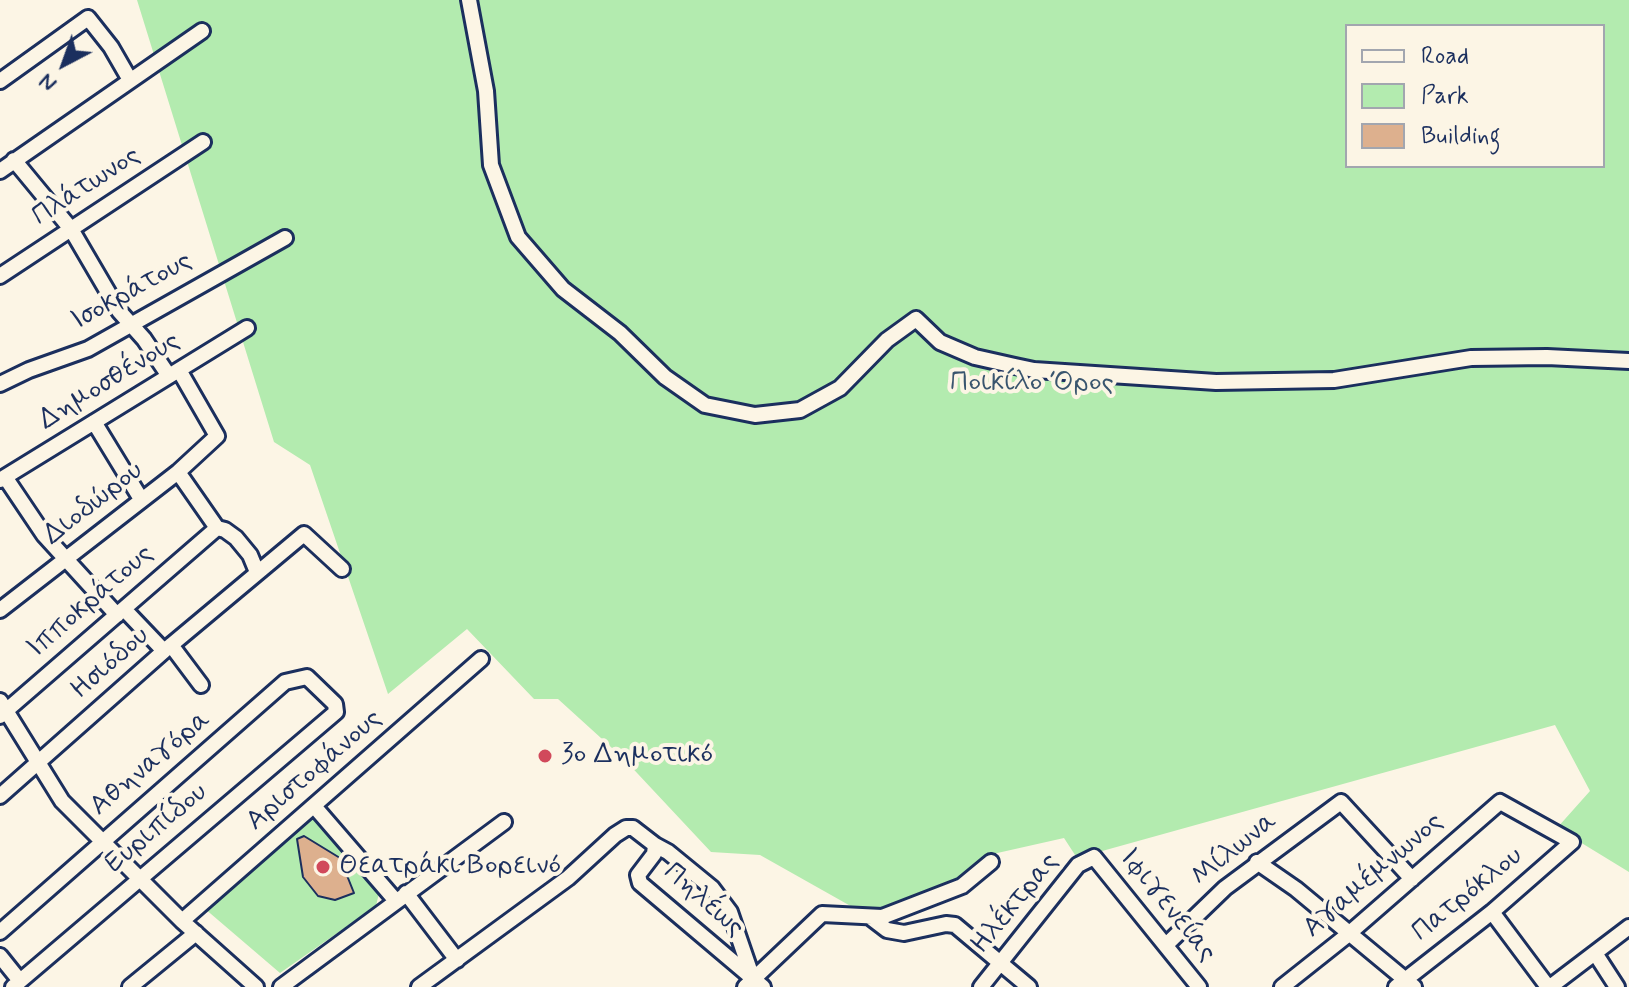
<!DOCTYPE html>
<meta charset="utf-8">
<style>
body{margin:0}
#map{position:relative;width:1629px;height:987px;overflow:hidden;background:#fcf5e5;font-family:Mynerve,sans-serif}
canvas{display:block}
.legend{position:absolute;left:1345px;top:24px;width:260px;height:144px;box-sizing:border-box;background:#fcf5e5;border:2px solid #a2a6af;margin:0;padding:10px 14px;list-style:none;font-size:24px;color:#1b2f5e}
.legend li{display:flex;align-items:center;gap:16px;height:40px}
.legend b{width:40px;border:2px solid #a2a6af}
.north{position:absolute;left:24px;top:24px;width:80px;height:80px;-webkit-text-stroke:6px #fcf5e5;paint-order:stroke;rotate:221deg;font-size:22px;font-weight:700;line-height:32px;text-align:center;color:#1b2f5e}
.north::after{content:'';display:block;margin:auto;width:28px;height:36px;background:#1b2f5e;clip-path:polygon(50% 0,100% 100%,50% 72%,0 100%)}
</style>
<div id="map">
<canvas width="1629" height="987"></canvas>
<ul class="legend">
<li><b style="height:10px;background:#fcf5e5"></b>Road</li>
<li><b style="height:22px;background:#b3ebaf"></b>Park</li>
<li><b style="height:22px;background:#ddb08e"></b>Building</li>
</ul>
<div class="north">N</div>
</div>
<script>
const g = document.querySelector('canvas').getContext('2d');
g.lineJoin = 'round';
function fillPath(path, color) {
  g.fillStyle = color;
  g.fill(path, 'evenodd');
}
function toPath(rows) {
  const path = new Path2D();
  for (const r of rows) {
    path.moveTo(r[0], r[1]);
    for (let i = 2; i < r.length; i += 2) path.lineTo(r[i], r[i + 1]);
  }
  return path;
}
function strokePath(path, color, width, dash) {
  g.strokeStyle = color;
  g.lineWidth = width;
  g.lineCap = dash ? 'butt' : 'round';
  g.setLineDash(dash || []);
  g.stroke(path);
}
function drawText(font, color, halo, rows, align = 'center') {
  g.font = font + ' Mynerve,sans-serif';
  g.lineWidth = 8;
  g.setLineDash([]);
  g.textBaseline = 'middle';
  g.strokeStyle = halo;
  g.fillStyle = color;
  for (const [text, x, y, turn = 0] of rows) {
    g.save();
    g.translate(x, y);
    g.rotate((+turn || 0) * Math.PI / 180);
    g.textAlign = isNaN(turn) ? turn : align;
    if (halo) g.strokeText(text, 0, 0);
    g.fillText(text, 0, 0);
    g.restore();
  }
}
fillPath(toPath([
 [137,0,1629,0,1629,872,1557,828,1590,791,1555,725,1077,858,1064,838,984,856,963,880,881,913,863,913,760,855,711,852,623,758,558,699,534,699,467,629,388,694,310,465,274,442],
 [1347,26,1603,26,1603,166,1347,166],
 [314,816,379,893,376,906,280,973,204,908]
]), '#b3ebaf');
const building = toPath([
 [304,836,340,858,354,893,335,900,318,896,303,877,297,839,304,836]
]);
fillPath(building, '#ddb08e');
strokePath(building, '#1b2f5e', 2);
const minor = toPath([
 [469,0,486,91,491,165,518,237,563,289,620,333,665,377,705,405,755,415,800,410,840,388,887,340,916,319,940,342,975,357,1015,366,1034,370,1216,382,1334,380,1471,358,1547,357,1629,361],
 [0,81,88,18,111,47,130,80],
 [14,160,71,229,119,311,144,339,169,376],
 [0,171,202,31],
 [0,276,203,142],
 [0,384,29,370,88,349,285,238],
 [94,422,141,499],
 [178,472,217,528],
 [5,477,44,535,117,615],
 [0,480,247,328],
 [217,528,225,530,236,538,250,555,257,572],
 [124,609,164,651],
 [0,610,178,472,217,436,179,370],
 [171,645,201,685],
 [0,701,62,801,182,921,256,987],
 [0,716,217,528],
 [0,796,164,651,304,534,342,569],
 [314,806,396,901],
 [655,845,668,852,712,888,730,912,753,979],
 [1257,862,1296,889,1414,987],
 [406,893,457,960],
 [1492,912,1548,987],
 [870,917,887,930,904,933,946,924,955,925,1029,987],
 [182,921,481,659],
 [0,932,285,682,307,677,335,704,336,712,13,987],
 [1166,945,1225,888,1341,802,1412,879],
 [1595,953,1617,987],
 [0,956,20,981],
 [130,987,196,933],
 [281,987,504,822],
 [419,987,568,878,615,835,626,828,633,828,655,845,654,854,638,875,640,883,763,987],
 [745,987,822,914,882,917,962,886,991,862],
 [981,987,1078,865,1094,857,1199,987],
 [1282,987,1345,937,1500,802,1572,842,1492,912,1396,987],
 [1550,987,1629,927]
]);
strokePath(minor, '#1b2f5e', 20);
strokePath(minor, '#fcf5e5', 14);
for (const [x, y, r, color] of [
 [545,756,8,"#d1495b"],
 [323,867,8,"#d1495b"]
]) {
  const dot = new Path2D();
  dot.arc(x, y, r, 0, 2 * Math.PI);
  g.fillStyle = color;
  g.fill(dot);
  strokePath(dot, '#fcf5e5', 3);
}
drawText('28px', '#1b2f5e', '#fcf5e5', [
 ["Πλάτωνος",87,187,-33],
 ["Ισοκράτους",132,292,-29],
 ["Δημοσθένους",110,382,-32],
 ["Διοδώρου",94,504,-38],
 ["Ιπποκράτους",91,602,-41],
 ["Ησιόδου",111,664,-42],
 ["Αθηναγόρα",151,764,-40],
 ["Αριστοφάνους",315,771,-41],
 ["Ευριπίδου",157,829,-40],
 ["Μίλωνα",1235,850,-39],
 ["Αγαμέμνωνος",1374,876,-41],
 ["Πατρόκλου",1468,895,-39],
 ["Πηλέως",703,901,41],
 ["Ηλέκτρας",1016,904,-51],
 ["Ιφιγενείας",1167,906,51]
]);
drawText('28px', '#39556e', '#fcf5e5', [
 ["Ποικίλο Όρος",1032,384]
]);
drawText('28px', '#1b2f5e', '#fcf5e5', [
 ["3ο Δημοτικό",561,756],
 ["Θεατράκι Βορεινό",339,867]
], 'left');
</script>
